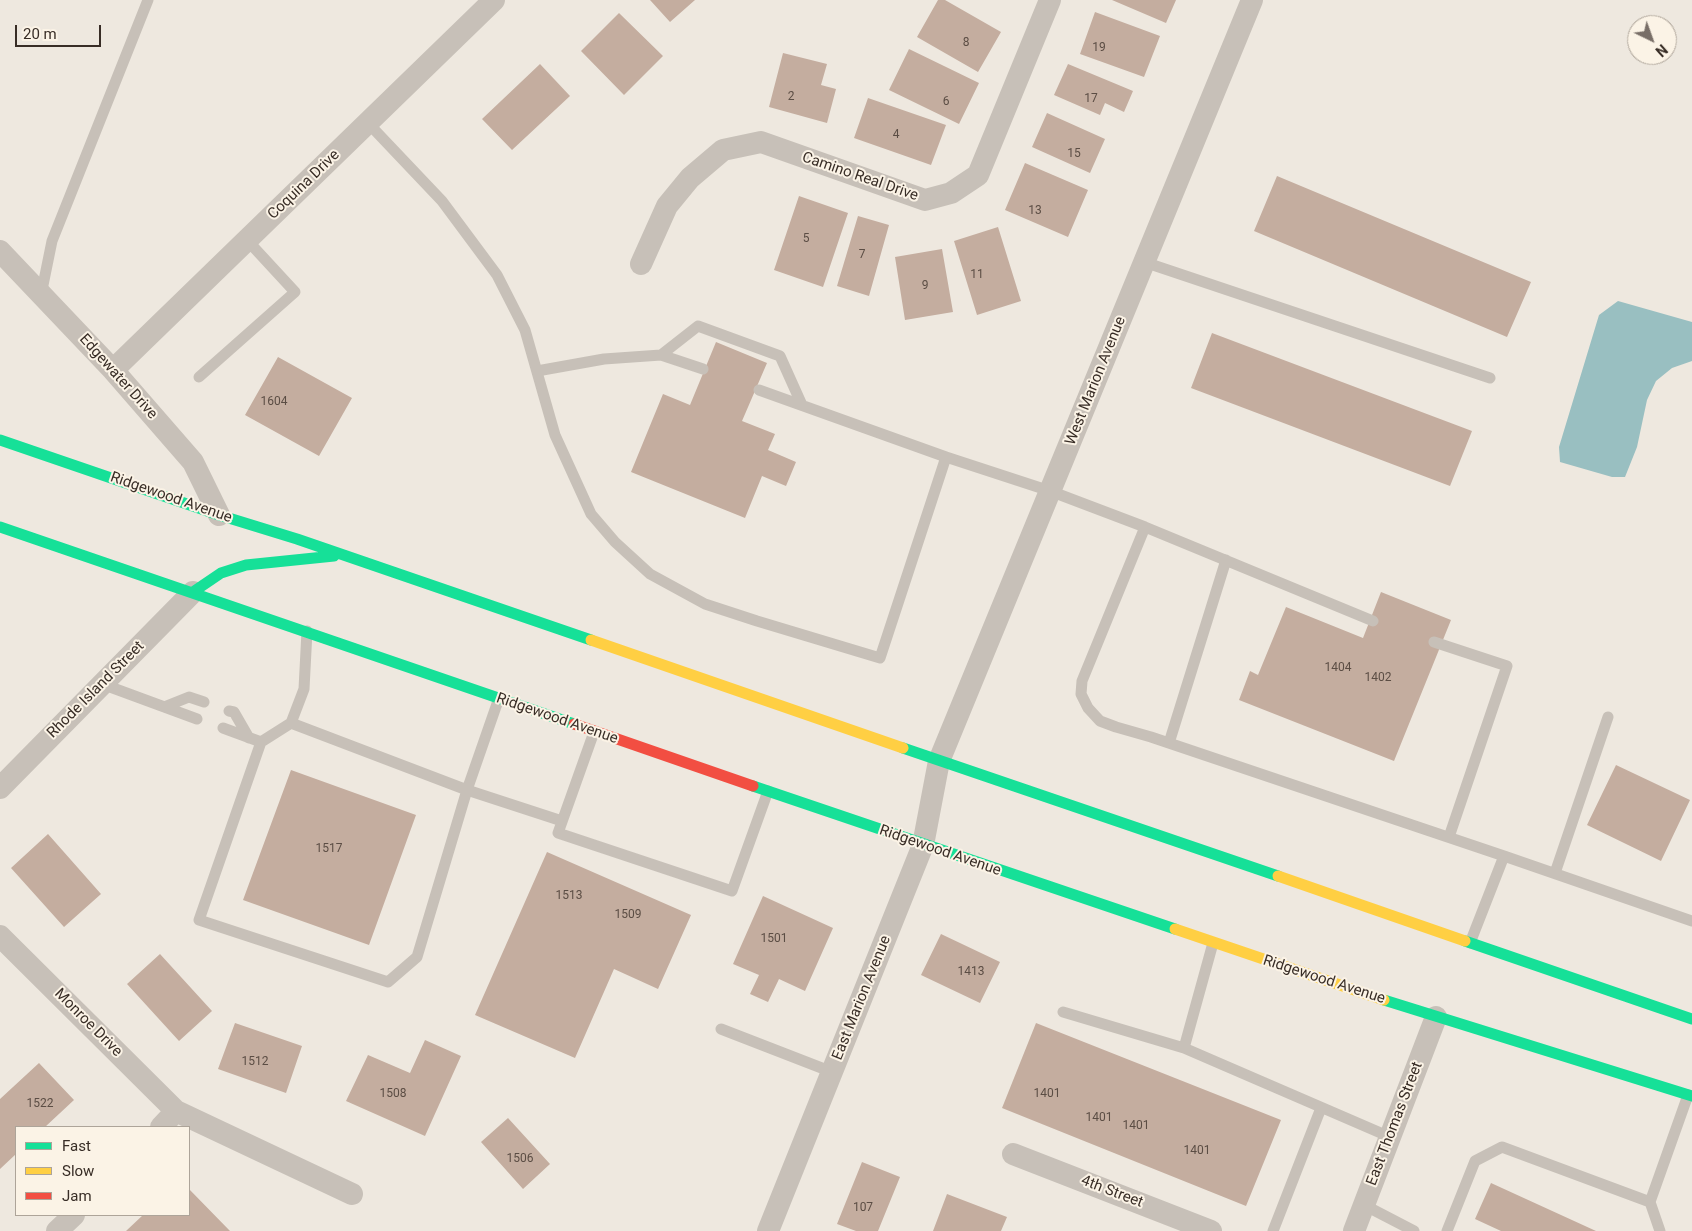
<!DOCTYPE html>
<style>
body{margin:0}
#map{position:relative;width:1692px;height:1231px;overflow:hidden;background:#eee8df;font-family:Roboto,sans-serif}
canvas{display:block}
.legend{position:absolute;left:15px;top:1126px;width:175px;height:90px;box-sizing:border-box;background:#fbf3e6;border:1px solid #ada499;margin:0;padding:6px 9px;list-style:none;font-size:15px;color:#382d26}
.legend li{display:flex;align-items:center;gap:10px;height:25px}
.legend b{width:25px;border:1px solid #ada499}
.north{position:absolute;left:1627px;top:15px;width:50px;height:50px;box-sizing:border-box;background:#fbf3e6;border:1px solid #ada499;border-radius:50%;rotate:138deg;font-size:14px;font-weight:700;line-height:20px;text-align:center;color:#382d26}
.north::after{content:'';display:block;margin:auto;width:18px;height:22px;background:#786e67;clip-path:polygon(50% 0,100% 100%,50% 72%,0 100%)}
.scale{position:absolute;left:15px;top:25px;width:86px;height:22px;box-sizing:border-box;border:2px solid #382d26;border-top:0;padding-left:6px;font-size:15px;line-height:18px;white-space:nowrap;color:#382d26;-webkit-text-stroke:4px #fbf3e6;paint-order:stroke}
</style>
<div id="map">
<canvas width="1692" height="1231"></canvas>
<ul class="legend">
<li><b style="height:6px;background:#16e098"></b>Fast</li>
<li><b style="height:6px;background:#ffcf43"></b>Slow</li>
<li><b style="height:6px;background:#f24e42"></b>Jam</li>
</ul>
<div class="north">N</div>
<div class="scale">20 m</div>
</div>
<script>
const g = document.querySelector('canvas').getContext('2d');
g.lineJoin = 'round';
function fillPath(path, color) {
  g.fillStyle = color;
  g.fill(path, 'evenodd');
}
function toPath(rows) {
  const path = new Path2D();
  for (const r of rows) {
    path.moveTo(r[0], r[1]);
    for (let i = 2; i < r.length; i += 2) path.lineTo(r[i], r[i + 1]);
  }
  return path;
}
function strokePath(path, color, width, dash) {
  g.strokeStyle = color;
  g.lineWidth = width;
  g.lineCap = dash ? 'butt' : 'round';
  g.setLineDash(dash || []);
  g.stroke(path);
}
function drawText(font, color, halo, rows, align = 'center') {
  g.font = font + ' Roboto,sans-serif';
  g.lineWidth = 4;
  g.setLineDash([]);
  g.textBaseline = 'middle';
  g.strokeStyle = halo;
  g.fillStyle = color;
  for (const [text, x, y, turn = 0] of rows) {
    g.save();
    g.translate(x, y);
    g.rotate((+turn || 0) * Math.PI / 180);
    g.textAlign = isNaN(turn) ? turn : align;
    if (halo) g.strokeText(text, 0, 0);
    g.fillText(text, 0, 0);
    g.restore();
  }
}
fillPath(toPath([
 [1618,301,1692,322,1692,361,1672,368,1656,381,1647,400,1637,447,1625,477,1612,477,1560,462,1559,447,1599,315]
]), '#99bfc1');
fillPath(toPath([
 [650,0,695,0,670,22],
 [938,0,945,0,1001,32,978,72,917,37],
 [1112,0,1176,0,1166,23],
 [1095,12,1160,36,1144,77,1080,54],
 [619,13,663,56,624,95,581,51],
 [909,49,979,83,959,124,889,90],
 [783,53,827,64,821,85,836,89,827,123,769,107],
 [540,64,570,96,512,150,482,119],
 [1068,64,1133,91,1124,112,1105,103,1100,115,1054,95],
 [868,98,946,125,931,165,854,138],
 [1047,113,1105,139,1090,173,1032,147],
 [1025,163,1088,190,1068,237,1005,210],
 [1277,176,1531,282,1507,337,1254,231],
 [799,196,848,213,823,287,774,270],
 [858,216,889,225,869,296,837,286],
 [998,227,1021,301,977,315,954,241],
 [942,249,953,312,905,320,895,257],
 [1212,333,1472,431,1450,486,1191,388],
 [716,342,767,363,742,421,775,434,768,450,796,462,786,486,762,476,745,518,631,472,663,394,690,405],
 [278,357,352,398,319,456,245,415],
 [1381,592,1451,620,1394,761,1239,700,1250,671,1258,675,1286,607,1363,638],
 [1616,765,1690,800,1661,861,1587,825],
 [291,770,416,815,369,945,243,900],
 [48,834,101,894,64,927,11,868],
 [547,852,691,915,658,989,614,969,575,1058,475,1015],
 [763,896,833,928,805,991,779,979,768,1002,750,994,759,975,733,964],
 [941,934,1000,962,980,1003,921,975],
 [160,954,212,1011,179,1041,127,984],
 [235,1023,302,1046,286,1093,218,1069],
 [1036,1023,1281,1120,1246,1206,1002,1108],
 [425,1040,461,1056,425,1136,346,1101,368,1055,410,1073],
 [39,1063,74,1100,45,1127,16,1127,16,1154,0,1169,0,1099],
 [508,1118,550,1164,523,1189,481,1142],
 [862,1162,900,1177,878,1231,856,1231,837,1224],
 [1491,1183,1596,1231,1501,1231,1475,1219],
 [189,1189,230,1231,126,1231,143,1215,189,1215],
 [947,1194,1007,1217,1001,1231,933,1231]
]), '#c4ad9f');
strokePath(toPath([
 [368,123,442,201,497,275,525,330,555,435,591,514,615,542,650,574,705,604,757,621,880,658,946,457,1050,491,1145,527,1082,681,1081,694,1088,708,1100,721,1116,727,1151,737,1504,856,1470,943],
 [1144,262,1490,378],
 [41,295,52,241,148,0],
 [661,355,698,326,780,356,802,405],
 [537,371,604,359,661,355,703,369],
 [199,377,295,292,247,240],
 [759,390,946,457],
 [1145,527,1373,621],
 [307,631,304,689,291,723,467,790,499,698],
 [1434,642,1507,666,1449,837],
 [102,684,197,719],
 [164,707,189,697,204,702],
 [229,711,234,712,249,738],
 [291,723,261,742,199,920,388,982,417,957,467,790,562,821],
 [223,728,261,742],
 [594,732,558,833,732,891,768,791],
 [1169,743,1226,560],
 [1504,856,1692,921],
 [1555,873,1608,717],
 [1213,943,1184,1048,1390,1137],
 [1063,1012,1184,1048],
 [721,1029,832,1072],
 [1364,1205,1414,1231],
 [1273,1231,1321,1108],
 [1447,1231,1475,1161,1502,1147,1650,1202],
 [1660,1231,1650,1202,1688,1095]
]), '#c7c0b8', 11);
strokePath(toPath([
 [0,251,113,370,193,462,219,515],
 [641,264,667,206,690,178,723,150,761,142,925,200,951,193,978,175,1050,0],
 [113,370,494,0],
 [0,788,193,592],
 [0,936,176,1111,352,1194],
 [161,1127,176,1111],
 [1013,1154,1211,1231],
 [57,1231,74,1215],
 [768,1231,923,845,939,761,1252,0],
 [1354,1231,1436,1017]
]), '#c7c0b8', 22);
strokePath(toPath([
 [0,440,219,515,297,539,591,640],
 [0,527,574,724],
 [193,592,221,573,246,565,334,556],
 [903,748,1278,876],
 [753,786,1175,929],
 [1465,941,1692,1019],
 [1384,1000,1692,1096]
]), '#16e098', 11);
strokePath(toPath([
 [591,640,903,748],
 [1278,876,1465,941],
 [1175,929,1384,1000]
]), '#ffcf43', 11);
strokePath(toPath([
 [574,724,753,786]
]), '#f24e42', 11);
drawText('12px', '#5b4d44', null, [
 ["8",966,43],
 ["19",1099,48],
 ["2",791,97],
 ["17",1091,99],
 ["6",946,102],
 ["4",896,135],
 ["15",1074,154],
 ["13",1035,211],
 ["5",806,239],
 ["7",862,255],
 ["11",977,275],
 ["9",925,286],
 ["1604",274,402],
 ["1404",1338,668],
 ["1402",1378,678],
 ["1517",329,849],
 ["1513",569,896],
 ["1509",628,915],
 ["1501",774,939],
 ["1413",971,972],
 ["1512",255,1062],
 ["1508",393,1094],
 ["1401",1047,1094],
 ["1522",40,1104],
 ["1401",1099,1118],
 ["1401",1136,1126],
 ["1401",1197,1151],
 ["1506",520,1159],
 ["107",863,1208]
]);
drawText('15px', '#382d26', '#fbf3e6', [
 ["Camino Real Drive",860,177,19],
 ["Coquina Drive",304,185,-44],
 ["Edgewater Drive",118,377,48],
 ["West Marion Avenue",1096,381,-68],
 ["Ridgewood Avenue",171,498,19],
 ["Rhode Island Street",96,690,-45],
 ["Ridgewood Avenue",557,719,19],
 ["Ridgewood Avenue",940,851,19],
 ["Ridgewood Avenue",1324,980,18],
 ["East Marion Avenue",862,998,-68],
 ["Monroe Drive",88,1023,45],
 ["East Thomas Street",1395,1124,-69],
 ["4th Street",1112,1192,21]
]);
</script>
